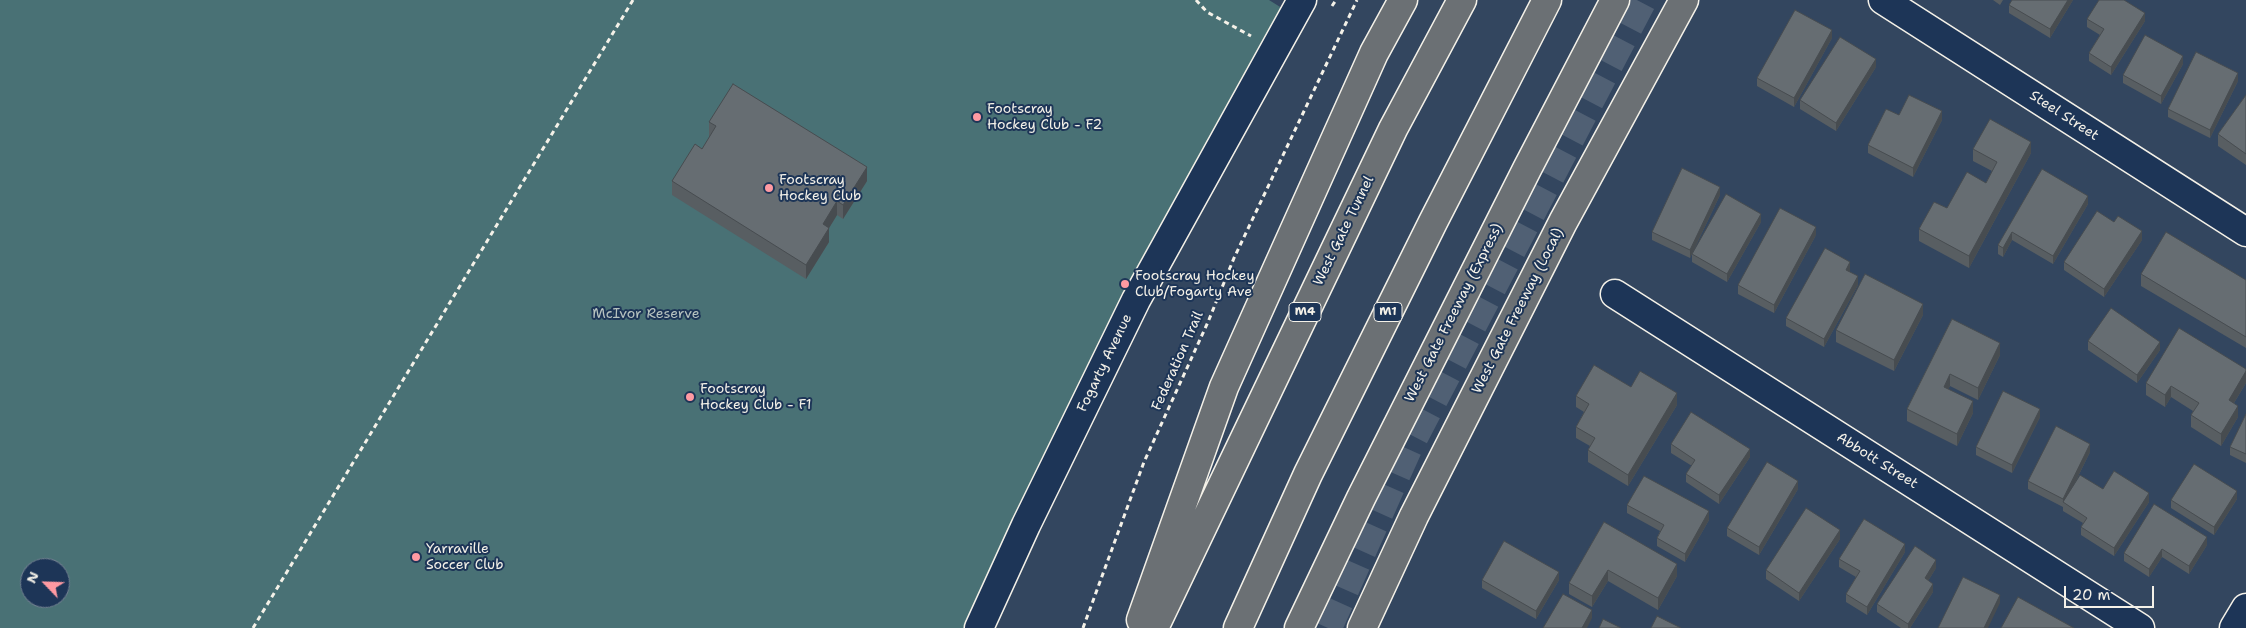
<!DOCTYPE html>
<style>
body{margin:0}
#map{position:relative;width:2246px;height:628px;overflow:hidden;background:#33465f;font-family:"Shantell Sans",sans-serif}
canvas{display:block}
.north{position:absolute;left:20px;top:558px;width:50px;height:50px;box-sizing:border-box;background:#1d3557;border:1px solid #738091;border-radius:50%;rotate:294deg;font-size:14px;font-weight:700;line-height:20px;text-align:center;color:#f4f1e8}
.north::after{content:'';display:block;margin:auto;width:18px;height:22px;background:#ff9aa2;clip-path:polygon(50% 0,100% 100%,50% 72%,0 100%)}
.scale{position:absolute;left:2064px;top:586px;width:90px;height:22px;box-sizing:border-box;border:2px solid #f4f1e8;border-top:0;padding-left:6px;font-size:15px;line-height:18px;white-space:nowrap;color:#f4f1e8;-webkit-text-stroke:4px #1d3557;paint-order:stroke}
</style>
<div id="map">
<canvas width="2246" height="628"></canvas>
<div class="north">N</div>
<div class="scale">20 m</div>
</div>
<script>
const g = document.querySelector('canvas').getContext('2d');
g.lineJoin = 'round';
function fillPath(path, color) {
  g.fillStyle = color;
  g.fill(path, 'evenodd');
}
function toPath(rows) {
  const path = new Path2D();
  for (const r of rows) {
    path.moveTo(r[0], r[1]);
    for (let i = 2; i < r.length; i += 2) path.lineTo(r[i], r[i + 1]);
  }
  return path;
}
function strokePath(path, color, width, dash) {
  g.strokeStyle = color;
  g.lineWidth = width;
  g.lineCap = dash ? 'butt' : 'round';
  g.setLineDash(dash || []);
  g.stroke(path);
}
function drawText(font, color, halo, rows, align = 'center') {
  g.font = font + ' "Shantell Sans",sans-serif';
  g.lineWidth = 4;
  g.setLineDash([]);
  g.textBaseline = 'middle';
  g.strokeStyle = halo;
  g.fillStyle = color;
  for (const [text, x, y, turn = 0] of rows) {
    g.save();
    g.translate(x, y);
    g.rotate((+turn || 0) * Math.PI / 180);
    g.textAlign = isNaN(turn) ? turn : align;
    if (halo) g.strokeText(text, 0, 0);
    g.fillText(text, 0, 0);
    g.restore();
  }
}
fillPath(toPath([
 [0,0,1269,0,1293,15,979,628,0,628],
 [30,568,60,568,60,598,30,598]
]), '#497175');
strokePath(toPath([
 [1328,628,1408,449,1643,0]
]), '#506074', 28, [28, 14]);
const minor = toPath([
 [1883,0,2246,232],
 [1615,294,2140,628],
 [979,628,1026,525,1136,300,1302,0],
 [2234,628,2246,608]
]);
const highway = toPath([
 [1141,620,1224,387,1374,53,1403,0],
 [1154,628,1393,129,1462,0],
 [1238,628,1308,474,1433,222,1547,0],
 [1299,628,1361,498,1527,169,1615,0],
 [1362,628,1414,516,1563,222,1684,0]
]);
strokePath(minor, '#f4f1e8', 31);
strokePath(highway, '#f4f1e8', 31);
strokePath(toPath([
 [1196,0,1207,12,1251,36],
 [1332,6,1336,0],
 [253,628,633,0],
 [1083,628,1144,462,1208,322,1234,258,1357,0]
]), '#f4f1e8', 3, [5, 4]);
strokePath(minor, '#1d3557', 28);
strokePath(highway, '#6b7074', 28);
fillPath(toPath([
 [1993,0,2003,0,2000,5],
 [2073,0,2050,38,2009,13,2009,5],
 [2087,19,2145,21,2111,75,2089,61,2089,53,2100,35,2087,27],
 [1832,38,1794,107,1757,86,1757,78],
 [2183,64,2161,104,2123,83,2123,75],
 [1876,67,1836,131,1800,109,1800,100],
 [2238,81,2210,138,2168,117,2168,109],
 [2246,95,2246,165,2218,146,2218,134],
 [1899,115,1942,120,1913,177,1868,153,1868,145],
 [709,122,867,181,843,219,837,215,829,228,829,242,806,279,672,195,672,181,702,149,710,136,709,136],
 [1973,149,2031,153,1969,268,1919,241,1919,229,1947,208,1986,183,1992,171,1973,161],
 [2042,169,2088,204,2053,264,2012,240,2003,257,1998,254,1998,245],
 [1720,195,1690,258,1652,240,1652,232],
 [1761,222,1727,282,1692,262,1692,254],
 [1816,235,1774,313,1738,294,1738,285],
 [2142,240,2104,297,2064,270,2064,262],
 [1850,271,1850,272,1858,285,1824,347,1786,326,1786,318],
 [2141,274,2246,280,2246,348,2141,286],
 [1923,315,1894,371,1836,342,1836,330],
 [1952,319,2000,355,1978,400,1950,386,1948,389,1973,413,1957,446,1907,421,1907,409],
 [2088,341,2160,350,2137,383,2088,350],
 [2246,371,2246,383,2234,403,2238,417,2221,446,2191,427,2191,415,2193,411,2171,397,2165,407,2146,395,2146,383],
 [1631,387,1677,405,1628,486,1588,462,1588,450,1590,446,1576,438,1576,427,1584,412,1576,407,1576,396],
 [2246,414,2246,463,2230,455,2230,447],
 [2040,417,2012,473,1976,455,1976,447],
 [1671,444,1750,457,1719,504,1686,482,1686,474,1692,466,1671,453],
 [2090,452,2072,489,2103,489,2149,502,2114,556,2081,535,2081,527,2083,523,2063,511,2063,506,2063,507,2028,489,2028,481],
 [1798,489,1759,555,1727,536,1727,528],
 [2237,499,2214,535,2171,508,2171,500],
 [1627,505,1709,520,1685,562,1657,546,1657,538,1660,531,1627,513],
 [1604,522,1677,576,1658,610,1608,581,1592,607,1569,594,1569,583],
 [1840,539,1799,601,1766,579,1766,570],
 [2207,545,2189,574,2162,557,2149,577,2124,561,2124,553],
 [1905,552,1867,615,1846,602,1846,594,1856,577,1839,567,1839,559],
 [1936,568,1928,581,1933,592,1910,628,1901,628,1877,612,1877,604],
 [1482,580,1559,580,1536,619,1482,588]
]), '#585e62');
fillPath(toPath([
 [2068,0,2073,0,2050,38,2050,29],
 [2145,13,2145,21,2111,75,2111,67],
 [1832,30,1832,38,1794,107,1794,98],
 [2183,56,2183,64,2161,104,2161,96],
 [1876,59,1876,67,1836,131,1836,123],
 [2238,73,2238,81,2210,138,2210,130],
 [1942,111,1942,120,1913,177,1913,168],
 [2031,142,2031,153,1969,268,1969,256],
 [867,167,867,181,843,219,843,205],
 [1720,187,1720,195,1690,258,1690,250],
 [2088,196,2088,204,2053,264,2053,256],
 [837,201,837,215,823,238,823,224],
 [1761,214,1761,222,1727,282,1727,274],
 [1816,227,1816,235,1774,313,1774,305],
 [829,228,829,242,806,279,806,265],
 [2142,231,2142,240,2104,297,2104,289],
 [2012,232,2012,240,2003,257,2003,248],
 [1850,262,1850,271,1846,278,1846,270],
 [1858,276,1858,285,1824,347,1824,339],
 [1923,304,1923,315,1894,371,1894,360],
 [2160,342,2160,350,2137,383,2137,375],
 [2000,343,2000,355,1978,400,1978,388],
 [2246,371,2246,383,2229,411,2229,400],
 [1950,374,1950,386,1944,398,1944,387],
 [2171,386,2171,397,2165,407,2165,395],
 [1677,393,1677,405,1628,486,1628,475],
 [1973,401,1973,413,1957,446,1957,434],
 [2238,406,2238,417,2221,446,2221,434],
 [2040,409,2040,417,2012,473,2012,465],
 [2090,444,2090,452,2065,503,2063,502,2063,507,2063,499],
 [1750,449,1750,457,1719,504,1719,495],
 [1798,481,1798,489,1759,555,1759,547],
 [2237,491,2237,499,2214,535,2214,527],
 [2149,493,2149,502,2114,556,2114,548],
 [1709,511,1709,520,1685,562,1685,554],
 [1840,530,1840,539,1799,601,1799,593],
 [2207,537,2207,545,2189,574,2189,566],
 [1905,544,1905,552,1867,615,1867,607],
 [2162,549,2162,557,2149,577,2149,569],
 [1936,560,1936,568,1925,586,1925,578],
 [1677,564,1677,576,1658,610,1658,598],
 [1608,570,1608,581,1592,607,1592,596],
 [1559,572,1559,580,1536,619,1536,611],
 [1933,584,1933,592,1910,628,1908,628,1908,624],
 [2000,595,2000,603,1988,628,1984,628],
 [1592,610,1592,618,1587,628,1582,628]
]), '#474c50');
const building = toPath([
 [2012,0,2068,0,2050,29,2009,5,2012,0],
 [2099,0,2124,0,2145,13,2111,67,2089,53,2104,29,2087,19,2099,0],
 [1795,10,1832,30,1794,98,1757,78,1795,10],
 [2145,35,2183,56,2161,96,2123,75,2145,35],
 [1840,37,1876,59,1836,123,1800,100,1840,37],
 [2196,52,2238,73,2210,130,2168,109,2196,52],
 [733,84,867,167,843,205,837,201,823,224,829,228,806,265,672,181,695,144,702,149,716,126,709,122,733,84],
 [1909,95,1942,111,1913,168,1868,145,1886,109,1899,115,1909,95],
 [2246,95,2246,154,2218,134,2246,95],
 [1990,119,2031,142,1969,256,1919,229,1934,202,1947,208,1967,172,1986,183,1997,162,1973,149,1990,119],
 [1682,168,1720,187,1690,250,1652,232,1682,168],
 [2042,169,2088,196,2053,256,2012,232,2003,248,1998,245,2042,169],
 [1726,194,1761,214,1727,274,1692,254,1726,194],
 [1780,208,1816,227,1774,305,1738,285,1780,208],
 [2097,211,2114,222,2118,216,2142,231,2104,289,2064,262,2097,211],
 [2166,232,2246,280,2246,337,2141,274,2166,232],
 [1825,248,1850,262,1846,270,1858,276,1824,339,1786,318,1825,248],
 [1865,274,1923,304,1894,360,1836,330,1865,274],
 [2111,308,2160,342,2137,375,2088,341,2111,308],
 [1952,319,2000,343,1978,388,1950,374,1944,387,1973,401,1957,434,1907,409,1952,319],
 [2179,328,2246,369,2246,371,2229,400,2238,406,2221,434,2191,415,2199,403,2171,386,2165,395,2146,383,2179,328],
 [1594,365,1631,387,1640,371,1677,393,1628,475,1588,450,1595,438,1576,427,1589,404,1576,396,1594,365],
 [2003,391,2040,409,2012,465,1976,447,2003,391],
 [1691,412,1750,449,1719,495,1686,474,1695,460,1671,444,1691,412],
 [2246,414,2246,454,2230,447,2246,414],
 [2056,426,2090,444,2063,499,2028,481,2056,426],
 [1767,462,1798,481,1759,547,1727,528,1767,462],
 [2194,464,2237,491,2214,527,2171,500,2194,464],
 [2114,471,2149,493,2114,548,2081,527,2087,518,2063,502,2080,475,2103,489,2114,471],
 [1644,476,1709,511,1685,554,1657,538,1664,525,1627,505,1644,476],
 [2154,504,2207,537,2189,566,2162,549,2149,569,2124,553,2154,504],
 [1806,508,1840,530,1799,593,1766,570,1806,508],
 [1864,519,1905,544,1867,607,1846,594,1860,571,1839,559,1864,519],
 [1604,522,1677,564,1658,598,1608,570,1592,596,1569,583,1604,522],
 [1504,541,1559,572,1536,611,1482,580,1504,541],
 [1915,546,1936,560,1925,578,1933,584,1908,624,1877,604,1915,546],
 [1963,577,2000,595,1984,628,1938,628,1963,577],
 [1563,594,1592,610,1582,628,1543,628,1563,594],
 [2018,597,2074,628,2001,628,2018,597],
 [1657,616,1681,628,1651,628,1657,616],
 [1603,619,1621,628,1599,628,1603,619]
]);
fillPath(building, '#666d72');
strokePath(building, '#474c50', 1);
for (const [x, y, r, color] of [
 [977,117,5,"#ff9aa2"],
 [769,188,5,"#ff9aa2"],
 [1125,284,5,"#ff9aa2"],
 [690,397,5,"#ff9aa2"],
 [416,557,5,"#ff9aa2"]
]) {
  const dot = new Path2D();
  dot.arc(x, y, r, 0, 2 * Math.PI);
  g.fillStyle = color;
  g.fill(dot);
  strokePath(dot, '#1d3557', 2);
}
for (const [x, y, w] of [
 [1305,312,32],
 [1388,312,28]
]) {
  const box = new Path2D();
  box.roundRect(x - w / 2, y - 9.5, w, 19, 4);
  g.fillStyle = '#1d3557';
  g.fill(box);
  strokePath(box, '#f4f1e8', 1);
}
drawText('bold 12px', '#f4f1e8', null, [
 ["M4",1305,312],
 ["M1",1388,312]
]);
drawText('14px', '#f4f1e8', '#1d3557', [
 ["Footscray",987,109],
 ["Hockey Club - F2",987,125],
 ["Footscray",779,180],
 ["Hockey Club",779,196],
 ["Footscray Hockey",1135,276],
 ["Club/Fogarty Ave",1135,292],
 ["Footscray",700,389],
 ["Hockey Club - F1",700,405],
 ["Yarraville",426,549],
 ["Soccer Club",426,565]
], 'left');
drawText('14px', '#f4f1e8', '#1d3557', [
 ["Steel Street",2064,116,33],
 ["West Gate Tunnel",1344,231,-64],
 ["West Gate Freeway (Local)",1518,311,-63],
 ["West Gate Freeway (Express)",1454,313,-63],
 ["Federation Trail",1178,361,-66],
 ["Fogarty Avenue",1105,363,-64],
 ["Abbott Street",1877,461,32]
]);
drawText('14px', '#b8c4c0', '#1d3557', [
 ["McIvor Reserve",646,314]
]);
</script>
